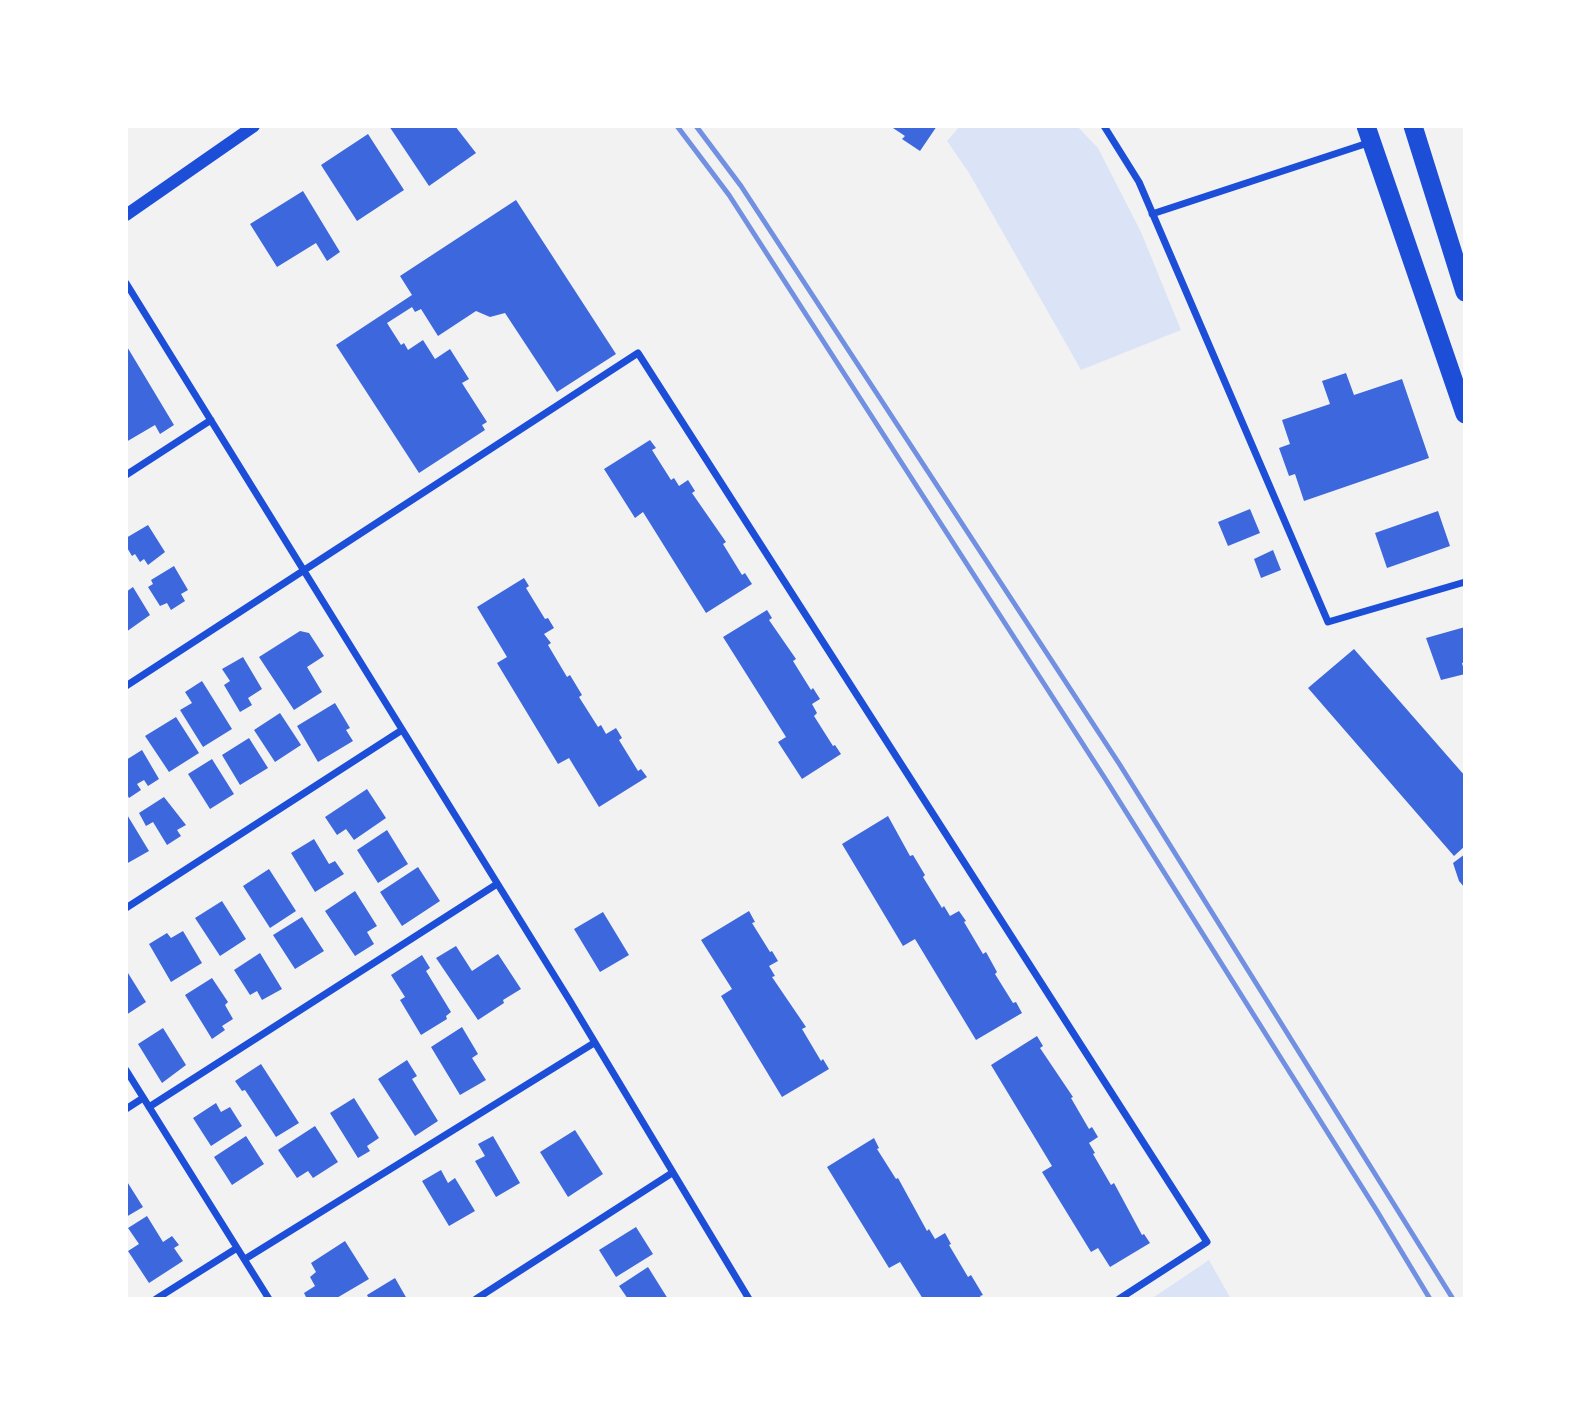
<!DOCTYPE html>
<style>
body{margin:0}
#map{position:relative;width:1591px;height:1425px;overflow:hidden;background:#f2f2f2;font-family:Roboto,sans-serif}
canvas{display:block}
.frame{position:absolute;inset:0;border:128px solid #fff;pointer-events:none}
</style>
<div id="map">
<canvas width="1591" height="1425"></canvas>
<div class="frame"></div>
</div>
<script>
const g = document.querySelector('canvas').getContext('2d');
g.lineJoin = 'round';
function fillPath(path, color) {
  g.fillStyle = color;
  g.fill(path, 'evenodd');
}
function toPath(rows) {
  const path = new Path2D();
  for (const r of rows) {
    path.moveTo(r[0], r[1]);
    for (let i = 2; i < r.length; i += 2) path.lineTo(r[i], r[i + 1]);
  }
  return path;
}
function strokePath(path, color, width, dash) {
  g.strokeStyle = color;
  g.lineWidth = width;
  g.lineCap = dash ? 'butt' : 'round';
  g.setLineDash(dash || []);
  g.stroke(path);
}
fillPath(toPath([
 [960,126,1077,126,1098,148,1141,232,1181,330,1081,370,969,173,947,141],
 [1209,1260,1231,1299,1151,1299]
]), '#dbe4f7');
fillPath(toPath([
 [389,126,455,126,476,153,429,186],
 [890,126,937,126,920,151,902,139,905,136],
 [368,134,404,190,357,221,321,165],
 [303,191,340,252,327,261,316,243,277,267,250,224],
 [516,200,616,354,557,392,505,313,490,317,476,311,438,336,421,309,415,312,412,307,387,323,401,345,404,343,408,350,423,340,435,359,450,349,469,379,462,383,487,422,482,425,485,430,419,473,336,345,412,295,400,276],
 [126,345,174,425,160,434,155,425,126,442],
 [1346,373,1354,395,1402,379,1429,458,1304,501,1295,474,1289,476,1279,448,1290,444,1282,420,1330,404,1322,381],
 [650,440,656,448,652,450,671,480,674,478,679,486,688,480,695,491,692,493,726,542,723,544,742,575,745,573,752,584,706,613,643,512,635,518,604,469],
 [1250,509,1260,533,1228,546,1218,522],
 [1438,511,1450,546,1387,568,1375,533],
 [148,525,165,552,148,565,144,559,140,562,135,554,132,556,126,546,126,538],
 [1273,550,1281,570,1261,578,1254,559],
 [174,566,188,590,181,594,185,601,171,610,167,603,160,606,148,587,153,584,151,580],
 [524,578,529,586,526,588,545,619,548,618,554,628,544,634,551,643,548,645,567,677,570,675,582,695,579,697,598,727,601,725,606,734,616,728,622,738,619,740,638,771,641,769,647,777,599,807,569,758,558,764,497,663,507,657,477,607],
 [133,587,150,615,126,632,126,592],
 [767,610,772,618,769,620,796,659,793,661,811,690,813,688,820,699,812,704,817,713,814,716,833,746,835,745,841,754,802,779,778,742,786,737,723,637],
 [1465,627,1465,662,1462,663,1465,674,1441,680,1426,638],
 [300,631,309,633,324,656,307,667,322,692,294,710,259,657],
 [1354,649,1465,776,1465,846,1454,856,1308,688],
 [243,657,262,689,248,698,252,705,240,712,224,685,230,681,222,669],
 [202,681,232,729,203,747,180,710,192,703,185,692],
 [335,703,350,728,346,730,353,741,318,762,297,726],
 [280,713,301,745,275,762,254,730],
 [176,717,199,753,169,772,145,736],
 [249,738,268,768,240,785,222,755],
 [142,750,159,779,148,786,144,780,137,784,141,790,129,798,126,793,126,760],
 [212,759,234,794,210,809,188,774],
 [367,789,386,818,354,840,346,829,337,835,325,817],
 [164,797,186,825,177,830,181,836,167,845,153,822,146,826,139,813],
 [126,813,149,851,126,864],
 [888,816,910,856,913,855,925,875,923,877,942,908,944,906,950,916,959,911,966,921,964,922,983,954,986,952,997,972,995,974,1013,1003,1016,1002,1022,1013,976,1040,915,939,903,946,842,844],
 [387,830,408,864,378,883,357,850],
 [314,839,329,864,335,861,344,874,315,892,291,853],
 [1465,854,1465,888,1459,881,1453,863],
 [418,867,440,901,402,926,380,892],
 [269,869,296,911,270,928,243,886],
 [355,891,377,926,367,932,374,944,355,956,325,911],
 [222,901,246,939,220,956,195,918],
 [749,911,755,922,752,923,770,952,772,951,778,961,769,966,775,976,772,977,806,1027,802,1029,821,1061,823,1059,829,1069,782,1097,721,996,732,989,701,940],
 [603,912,629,955,600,972,574,929],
 [302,917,324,951,295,969,273,935],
 [183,931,202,963,171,982,149,944,167,933,171,938],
 [456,946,472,971,498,954,521,989,503,1000,504,1003,478,1020,436,958],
 [260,953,282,989,262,1000,257,991,250,995,234,970],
 [422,955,430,968,426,971,451,1012,446,1016,447,1019,421,1035,400,1000,405,997,391,975],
 [128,973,146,1002,126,1015,126,974],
 [212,978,228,1002,225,1005,233,1019,222,1026,225,1030,212,1039,185,995],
 [462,1027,478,1054,472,1058,486,1080,460,1095,431,1047],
 [163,1028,186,1065,162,1083,138,1044],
 [1037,1036,1043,1046,1040,1048,1073,1097,1071,1098,1089,1129,1092,1127,1098,1137,1089,1143,1095,1153,1093,1154,1111,1185,1114,1183,1142,1235,1144,1234,1150,1243,1110,1267,1098,1248,1091,1252,1042,1172,1052,1166,991,1065],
 [407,1060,417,1076,412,1079,438,1121,415,1136,378,1079],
 [261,1064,299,1123,276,1137,245,1090,242,1091,235,1081],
 [354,1098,379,1138,367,1146,370,1151,358,1158,330,1113],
 [216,1103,221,1112,230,1107,242,1126,211,1146,193,1118],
 [315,1126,338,1162,313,1178,308,1171,297,1178,278,1150],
 [575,1130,603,1174,568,1197,540,1152],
 [246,1136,264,1164,232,1185,214,1157],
 [493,1136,520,1183,496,1197,475,1161,485,1156,478,1144],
 [874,1138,879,1148,877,1149,896,1179,898,1178,927,1231,929,1229,935,1239,945,1233,951,1244,949,1245,968,1277,971,1275,983,1295,980,1296,982,1299,923,1299,900,1262,889,1268,827,1167],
 [441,1170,448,1183,455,1178,475,1211,449,1226,422,1181],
 [126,1180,143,1207,126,1217],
 [147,1216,163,1242,172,1236,179,1245,174,1248,183,1261,149,1283,128,1251,139,1244,128,1228],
 [636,1227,653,1254,616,1277,599,1250],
 [345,1241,369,1279,335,1299,307,1299,304,1293,315,1286,310,1277,316,1272,311,1263],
 [648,1267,668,1299,628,1299,619,1286],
 [395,1278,407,1299,369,1299,367,1295]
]), '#3d67dc');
strokePath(toPath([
 [1104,126,1139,182,1328,622,1465,582],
 [1152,214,1371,142],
 [126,283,570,1001,749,1299],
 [126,475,211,420],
 [126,686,638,353,1207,1242,1119,1299],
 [126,908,402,730],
 [126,1070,269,1299],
 [149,1107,497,884],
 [126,1109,143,1098],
 [245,1259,594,1043],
 [156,1299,237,1248],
 [476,1299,672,1173]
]), '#1d4ed8', 7);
strokePath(toPath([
 [126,215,254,126]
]), '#1d4ed8', 12);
strokePath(toPath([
 [1366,126,1465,414],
 [1413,126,1465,292]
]), '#1d4ed8', 19);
strokePath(toPath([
 [677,126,729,195,1106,780,1377,1211,1430,1299],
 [696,126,741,186,1120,765,1453,1299]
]), '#7290e2', 5);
</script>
